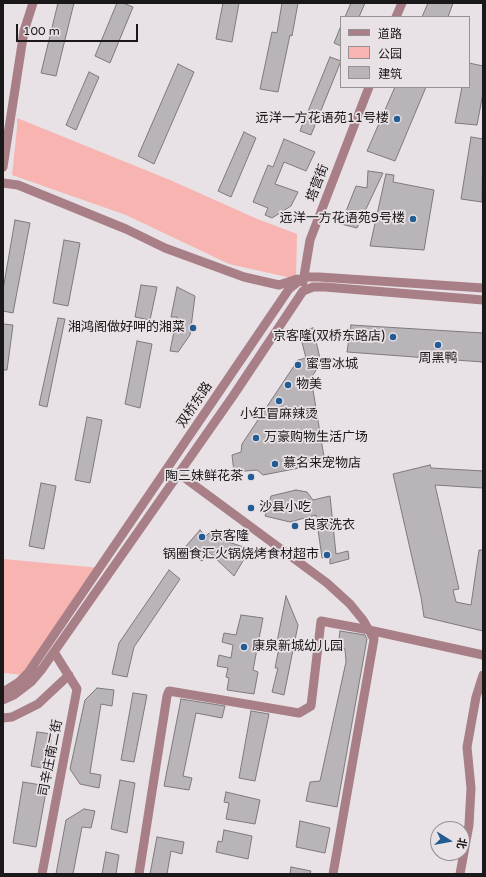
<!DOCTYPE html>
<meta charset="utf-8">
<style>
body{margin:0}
#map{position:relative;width:486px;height:877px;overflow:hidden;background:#e8e1e5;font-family:"Varela Round","Noto Sans SC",sans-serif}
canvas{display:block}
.frame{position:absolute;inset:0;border:4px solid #1a1819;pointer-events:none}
.legend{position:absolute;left:340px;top:16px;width:130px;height:72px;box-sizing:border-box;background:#e8e1e5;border:1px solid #969193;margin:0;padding:5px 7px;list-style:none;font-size:12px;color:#1a1819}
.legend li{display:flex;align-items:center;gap:8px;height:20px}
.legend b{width:20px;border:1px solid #969193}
.north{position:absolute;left:430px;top:821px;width:40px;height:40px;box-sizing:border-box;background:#e8e1e5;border:1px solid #969193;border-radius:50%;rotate:101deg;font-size:11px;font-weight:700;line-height:16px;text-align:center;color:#1a1819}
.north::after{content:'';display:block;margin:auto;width:14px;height:18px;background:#225c93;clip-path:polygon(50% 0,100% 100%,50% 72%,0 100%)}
.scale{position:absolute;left:16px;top:24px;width:122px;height:18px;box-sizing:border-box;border:2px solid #1a1819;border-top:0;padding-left:5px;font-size:12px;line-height:14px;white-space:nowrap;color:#1a1819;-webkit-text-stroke:3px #e8e1e5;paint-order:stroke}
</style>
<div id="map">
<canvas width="486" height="877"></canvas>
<div class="frame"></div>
<ul class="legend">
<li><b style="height:5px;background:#a87e87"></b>道路</li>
<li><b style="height:11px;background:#f7b4b0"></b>公园</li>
<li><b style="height:11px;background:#b8b4b8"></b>建筑</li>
</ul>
<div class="north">北</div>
<div class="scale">100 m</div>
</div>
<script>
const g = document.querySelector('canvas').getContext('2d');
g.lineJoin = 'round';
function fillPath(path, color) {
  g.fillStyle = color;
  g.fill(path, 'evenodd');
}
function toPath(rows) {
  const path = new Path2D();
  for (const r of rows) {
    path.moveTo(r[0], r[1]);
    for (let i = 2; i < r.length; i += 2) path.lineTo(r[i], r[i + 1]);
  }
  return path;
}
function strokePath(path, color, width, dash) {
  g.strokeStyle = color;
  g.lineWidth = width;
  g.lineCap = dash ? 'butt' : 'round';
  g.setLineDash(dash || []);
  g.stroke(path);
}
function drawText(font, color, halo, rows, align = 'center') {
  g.font = font + ' "Varela Round","Noto Sans SC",sans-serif';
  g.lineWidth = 3.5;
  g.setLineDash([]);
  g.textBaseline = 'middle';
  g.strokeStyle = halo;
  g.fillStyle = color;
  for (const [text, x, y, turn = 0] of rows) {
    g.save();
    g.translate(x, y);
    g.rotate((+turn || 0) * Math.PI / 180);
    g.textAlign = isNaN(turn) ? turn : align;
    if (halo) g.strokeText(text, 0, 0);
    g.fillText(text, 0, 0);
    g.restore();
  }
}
fillPath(toPath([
 [17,118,170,180,255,218,297,234,296,279,229,264,126,215,12,175,17,128],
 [3,559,100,568,24,675,3,673]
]), '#f7b4b0');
const building = toPath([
 [58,3,74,3,56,76,41,73,58,3],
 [117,3,123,3,133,7,110,63,95,56,117,3],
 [223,3,239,3,232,42,216,39,223,3],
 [282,3,298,3,292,36,290,35,278,92,260,89,272,32,277,33,282,3],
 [351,3,365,3,359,17,345,17,351,3],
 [428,3,453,3,448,17,422,17,428,3],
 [341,26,341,46,334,43,341,26],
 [330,57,341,61,311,135,300,131,330,57],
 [469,63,483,66,483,93,477,125,455,123,462,87,469,87,469,63],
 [178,64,194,72,154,164,138,156,178,64],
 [89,72,99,77,76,130,66,125,89,72],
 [395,87,426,87,395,161,367,151,395,87],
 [244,132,256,138,231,197,218,191,244,132],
 [471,137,483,139,482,202,461,199,471,137],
 [284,139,315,152,306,171,284,162,275,184,298,192,291,206,272,218,265,215,268,208,253,202,268,165,273,167,284,139],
 [368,171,383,173,357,228,341,224,356,186,367,188,368,171],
 [386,174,394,175,393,182,434,190,424,250,370,246,386,174],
 [15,220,30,223,13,313,3,311,3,290,15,220],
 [64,240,80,243,68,306,53,303,64,240],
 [141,285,157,287,150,320,135,317,141,285],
 [177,287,195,296,190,335,178,352,170,351,177,317,171,317,177,287],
 [58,318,65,319,47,407,39,405,58,318],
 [3,324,13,325,7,370,3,370,3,324],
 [351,325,483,333,483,362,347,352,351,325],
 [313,328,321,363,311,378,325,463,263,475,257,470,234,472,232,455,241,452,242,444,298,360,306,358,299,331,313,328],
 [137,341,152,344,140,408,125,404,137,341],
 [87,417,102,420,90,483,75,480,87,417],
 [430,465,431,468,483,471,483,488,435,485,459,589,453,590,456,602,471,605,479,550,483,550,483,631,424,617,421,597,393,474,430,465],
 [41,483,56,486,44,549,29,546,41,483],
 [296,490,307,492,313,500,330,496,336,554,348,551,349,559,330,564,330,556,322,558,316,515,290,522,265,516,271,496,296,490],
 [200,530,206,536,211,531,222,540,250,549,234,576,209,552,202,561,191,555,196,551,186,546,200,530],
 [169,570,180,579,134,647,127,677,112,674,119,643,169,570],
 [286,596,298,625,284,695,272,692,278,668,275,668,280,643,277,642,286,596],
 [241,615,263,618,253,670,258,672,254,694,227,690,229,678,226,677,228,668,217,666,219,655,231,658,233,645,222,642,224,633,236,635,241,615],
 [340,631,365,635,367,639,337,807,306,801,310,782,320,781,346,662,345,649,338,647,340,631],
 [97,688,114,690,112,706,101,704,90,773,101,775,99,788,80,784,70,769,85,700,97,688],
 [133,693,147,695,134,762,121,760,133,693],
 [181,699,225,706,222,718,196,713,183,776,192,778,189,790,164,786,181,699],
 [251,711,269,714,255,781,239,778,251,711],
 [37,732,52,734,47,769,31,766,37,732],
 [120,780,135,783,127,833,111,829,120,780],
 [23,782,47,786,36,847,13,843,23,782],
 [226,792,260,800,255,824,226,819,229,803,224,802,226,792],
 [84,809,95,811,91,828,82,827,73,874,56,874,66,820,84,809],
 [300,821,330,828,325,853,296,847,300,821],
 [224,830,252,836,248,859,216,852,218,841,222,842,224,830],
 [157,837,184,842,182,854,171,851,167,874,150,874,157,837],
 [106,852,119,855,116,874,102,874,106,852],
 [291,867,311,871,310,874,290,874,291,867]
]);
fillPath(building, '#b8b4b8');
strokePath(building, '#7d797d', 1);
strokePath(toPath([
 [396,17,402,3],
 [3,167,24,31,33,3],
 [3,183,18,185,126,229,165,248,244,277,279,285,297,279],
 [303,282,310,240,369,87],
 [178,473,327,583,350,604,363,620,374,639,333,874],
 [3,692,19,682,28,673,289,289,304,277,319,277,483,288],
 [3,700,14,695,31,682,42,669,233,396,303,291,313,287,325,287,483,300],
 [3,718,12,717,38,704,69,675],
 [42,874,77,689,54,652],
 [139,874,167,696,169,691,299,713,311,706,321,621,369,630,483,655],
 [460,874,469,825,471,788,467,747,476,697,483,675]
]), '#a87e87', 9);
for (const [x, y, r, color] of [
 [397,119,4,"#225c93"],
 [413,219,4,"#225c93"],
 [193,328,4,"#225c93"],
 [393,337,4,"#225c93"],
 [438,345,4,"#225c93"],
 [298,365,4,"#225c93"],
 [288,385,4,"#225c93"],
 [279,401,4,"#225c93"],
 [256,438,4,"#225c93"],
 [275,464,4,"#225c93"],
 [251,477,4,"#225c93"],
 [251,508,4,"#225c93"],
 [295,526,4,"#225c93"],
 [202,537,4,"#225c93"],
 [327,555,4,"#225c93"],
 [244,647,4,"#225c93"]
]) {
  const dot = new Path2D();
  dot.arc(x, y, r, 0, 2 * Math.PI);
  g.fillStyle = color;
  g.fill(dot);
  strokePath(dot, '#e8e1e5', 1.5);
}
drawText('13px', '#1a1819', '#e8e1e5', [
 ["远洋一方花语苑11号楼",389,119,"right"],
 ["远洋一方花语苑9号楼",405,219,"right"],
 ["湘鸿阁做好呷的湘菜",185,328,"right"],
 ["京客隆(双桥东路店)",385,337,"right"],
 ["周黑鸭",438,359,"center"],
 ["蜜雪冰城",306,365],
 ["物美",296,385],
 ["小红冒麻辣烫",279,415,"center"],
 ["万豪购物生活广场",264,438],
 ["慕名来宠物店",283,464],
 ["陶三妹鲜花茶",243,477,"right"],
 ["沙县小吃",259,508],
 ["良家洗衣",303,526],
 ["京客隆",210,537],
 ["锅圈食汇火锅烧烤食材超市",319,555,"right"],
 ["康泉新城幼儿园",252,647]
], 'left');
drawText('13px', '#1a1819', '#e8e1e5', [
 ["塔营街",318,183,-69],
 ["双桥东路",195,405,-56],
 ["司辛庄南二街",51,758,-79]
]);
</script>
